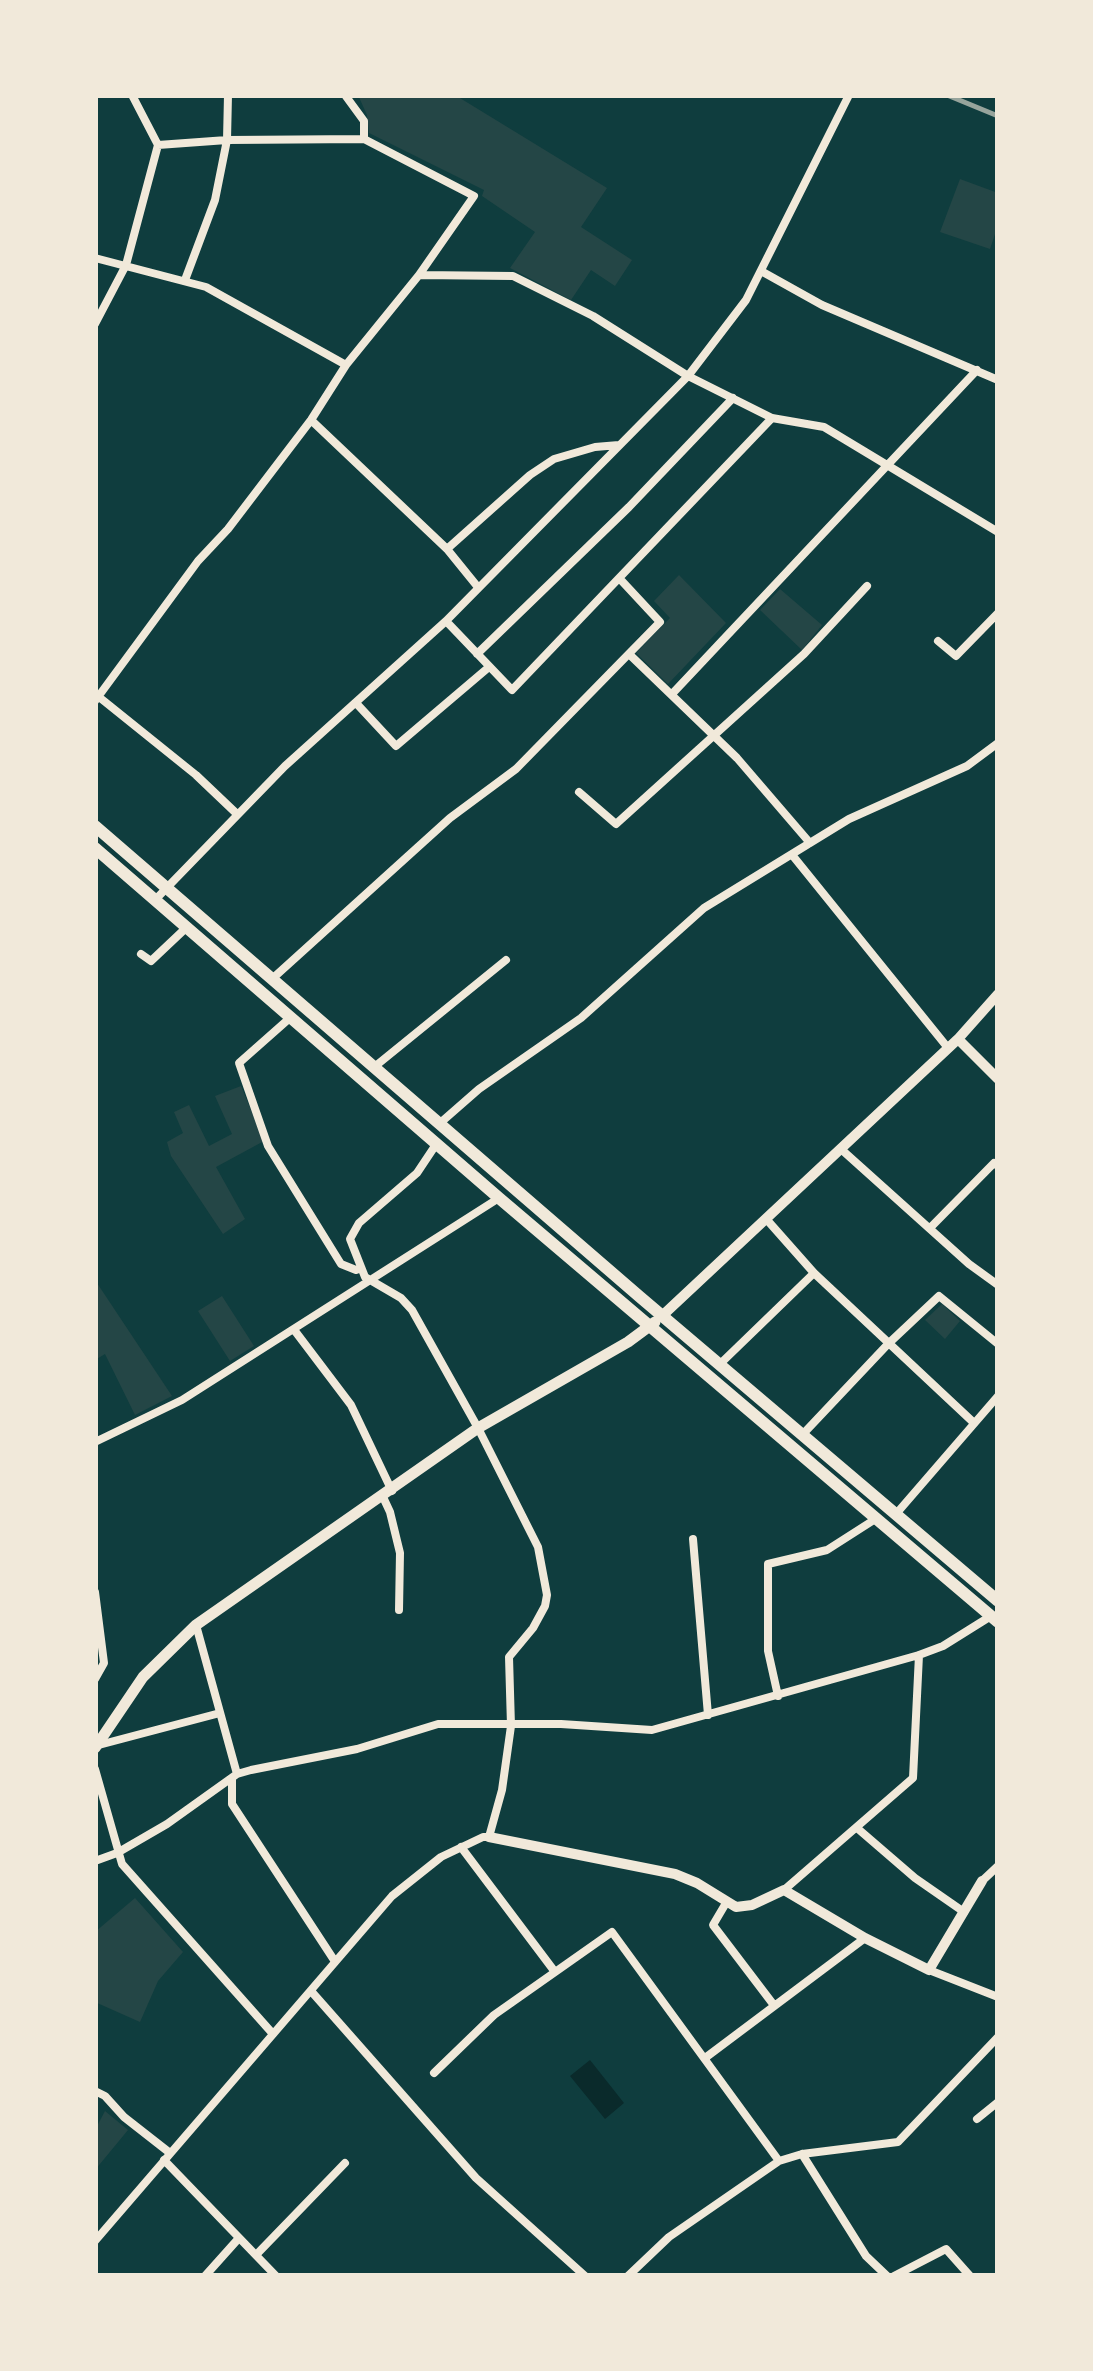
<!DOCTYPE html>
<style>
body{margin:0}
#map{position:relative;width:1093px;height:2371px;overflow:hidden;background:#0f3d3e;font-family:"Exo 2",sans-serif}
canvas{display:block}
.frame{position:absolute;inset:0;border:98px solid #f1e9da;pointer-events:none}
</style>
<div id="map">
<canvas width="1093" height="2371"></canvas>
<div class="frame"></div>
</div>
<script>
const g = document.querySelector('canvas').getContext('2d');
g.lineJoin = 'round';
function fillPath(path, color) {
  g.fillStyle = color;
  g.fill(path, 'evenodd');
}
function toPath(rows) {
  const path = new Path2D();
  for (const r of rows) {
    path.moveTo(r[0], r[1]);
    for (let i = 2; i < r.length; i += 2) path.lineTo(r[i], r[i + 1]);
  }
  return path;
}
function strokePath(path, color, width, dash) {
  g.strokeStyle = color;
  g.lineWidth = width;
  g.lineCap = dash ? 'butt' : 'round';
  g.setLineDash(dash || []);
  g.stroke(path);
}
fillPath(toPath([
 [358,95,455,95,607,188,581,227,632,260,615,286,591,270,571,300,510,268,535,232,482,196,484,190,369,133,367,115],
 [960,179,998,193,998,225,990,249,940,232],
 [679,575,726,623,668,684,636,653,670,618,654,601],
 [780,589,822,625,802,650,760,610],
 [241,1086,264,1141,216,1167,245,1219,223,1234,171,1156,167,1142,183,1133,174,1112,189,1105,209,1146,232,1134,215,1096],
 [95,1280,172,1396,135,1415,105,1354,95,1360],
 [222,1296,254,1346,230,1361,198,1311],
 [942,1304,960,1321,945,1339,925,1320],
 [135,1898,183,1952,158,1981,140,2022,95,2002,95,1932],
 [105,2111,128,2130,95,2170,95,2130]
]), '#244646');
fillPath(toPath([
 [590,2060,624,2103,605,2119,570,2076]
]), '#0a2a2b');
strokePath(toPath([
 [345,95,364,121,364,139,474,196,419,275],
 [158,145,227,140,364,139],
 [95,258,206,287,346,365],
 [761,271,822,305,998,380],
 [185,280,215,200,227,140,228,95],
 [95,324,126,265,158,145,132,95],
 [311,420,447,549,477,586],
 [447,549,530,475,554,459,595,447,619,445],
 [446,621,512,690,772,418],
 [938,641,956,656,998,613],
 [477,654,629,507,733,398],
 [629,654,737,758,810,843],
 [672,694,977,370],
 [99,697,196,775,237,814],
 [95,701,198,561,228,529,311,420,346,365,419,275,513,276,593,316,688,376,772,418,824,427,998,532],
 [356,703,396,746,489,667],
 [579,792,616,824,804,654,867,586],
 [793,856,948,1048],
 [155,900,285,766,446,621,688,376,746,300,849,95],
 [141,954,151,961,187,927],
 [272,979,450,818,516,769,660,622,620,579],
 [291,1017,239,1063,268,1146,341,1264,356,1270,361,1268],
 [373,1068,506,960],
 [439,1124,479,1089,581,1018,704,908,849,819,967,766,998,743],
 [842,1150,969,1264,998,1285],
 [768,1221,814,1273,973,1422],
 [931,1227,994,1163,998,1166],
 [295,1331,351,1405,392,1491],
 [720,1364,814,1273],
 [803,1434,888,1344,939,1296,998,1344],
 [95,1442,182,1400,499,1198],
 [383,1497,390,1512,400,1553,399,1610],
 [896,1514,998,1396],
 [693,1539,708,1715],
 [95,1592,104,1663,95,1679],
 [196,1625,237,1774],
 [778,1696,768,1651,768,1564,827,1550,877,1518],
 [95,1746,220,1713],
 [95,1769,122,1864,273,2034],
 [232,1780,232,1804,334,1960],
 [857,1828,915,1878,964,1912],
 [461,1847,555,1972],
 [95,1861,117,1853,167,1824,237,1774,251,1770,357,1749,438,1724,561,1724,652,1730,919,1655,943,1646,991,1616],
 [982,1881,998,1866],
 [784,1890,913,1778,919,1655],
 [726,1903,713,1925,773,2004],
 [929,1970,998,1997],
 [311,1991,476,2178,585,2276],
 [705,2058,865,1938],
 [434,2073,494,2015,612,1932,779,2161,802,2154,898,2142,998,2037],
 [95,2091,105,2096,124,2117,170,2153],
 [977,2119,998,2102],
 [802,2154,866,2256,887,2276],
 [164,2160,276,2276],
 [95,2241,392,1896,441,1857,483,1837,489,1837,502,1790,511,1726,509,1657,533,1628,545,1606,547,1595,538,1547,478,1428,412,1310,401,1298,365,1277,350,1239,359,1223,417,1173,437,1143],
 [256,2255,345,2163],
 [205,2276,239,2238],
 [628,2276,669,2237,779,2161],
 [894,2276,946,2249,970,2276]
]), '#f1e9da', 8);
strokePath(toPath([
 [958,1039,998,1079],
 [663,1315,958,1039,998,994],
 [489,1837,675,1874,697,1883,736,1907,752,1905,784,1890,865,1938,929,1970,982,1881]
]), '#f1e9da', 10);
strokePath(toPath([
 [95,1748,143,1677,196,1625,478,1428,628,1342,655,1322]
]), '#f1e9da', 11);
strokePath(toPath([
 [95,826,640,1297,998,1601],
 [95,848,499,1198,998,1622]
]), '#f1e9da', 12);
strokePath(toPath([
 [947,95,998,116]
]), '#97a49c', 5);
</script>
